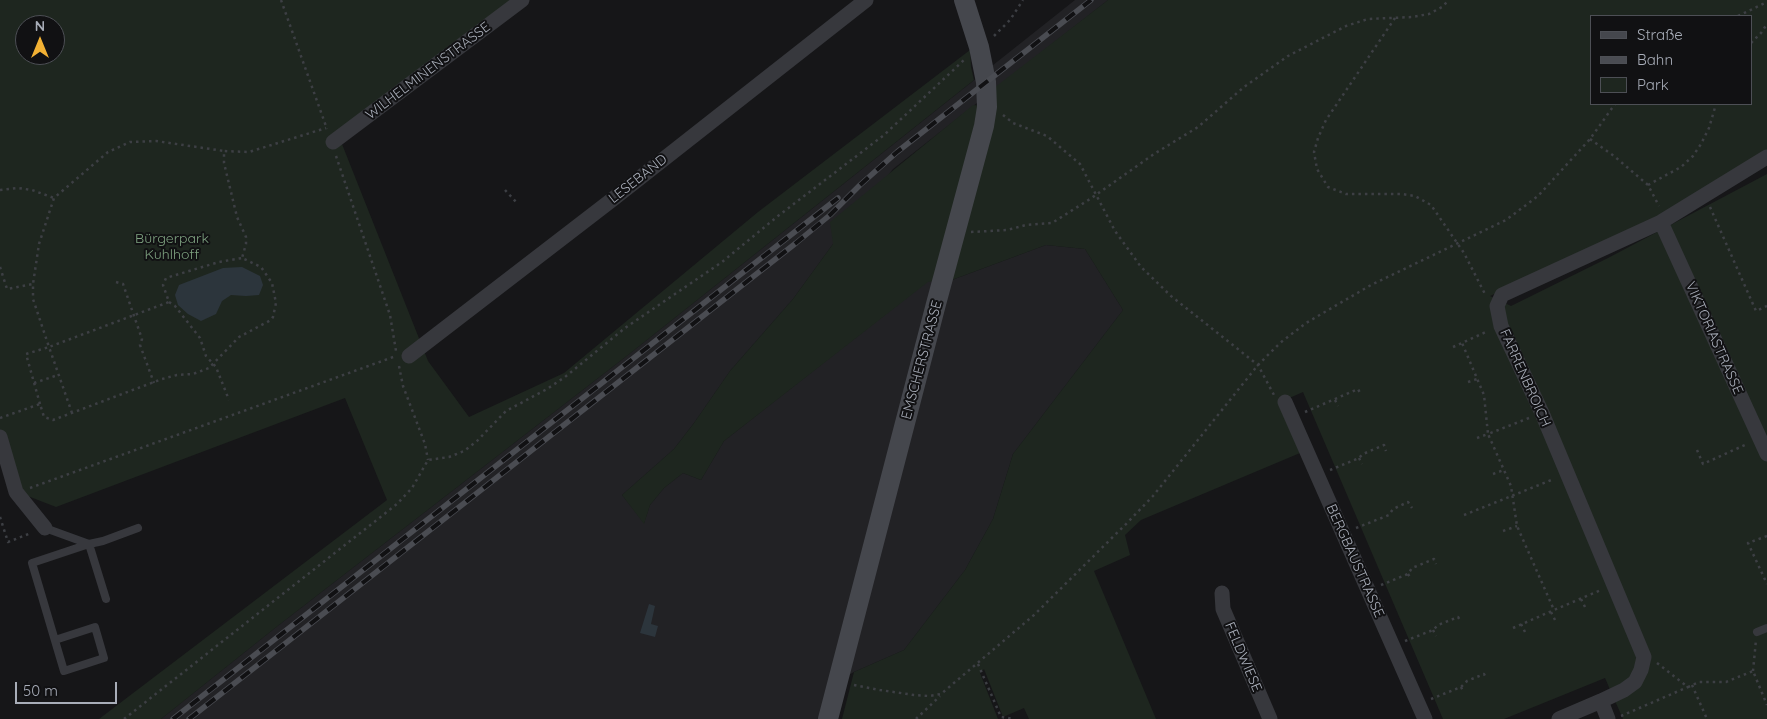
<!DOCTYPE html>
<meta charset="utf-8">
<style>
body{margin:0}
#map{position:relative;width:1767px;height:719px;overflow:hidden;background:#161618;font-family:Quicksand,sans-serif}
canvas{display:block}
.legend{position:absolute;left:1590px;top:15px;width:162px;height:90px;box-sizing:border-box;background:#111113;border:1px solid #4d4f55;margin:0;padding:6px 9px;list-style:none;font-size:15px;color:#a8adb8}
.legend li{display:flex;align-items:center;gap:10px;height:25px}
.legend b{width:25px;border:1px solid #4d4f55}
.north{position:absolute;left:15px;top:15px;width:50px;height:50px;box-sizing:border-box;background:#111113;border:1px solid #4d4f55;border-radius:50%;rotate:0deg;font-size:14px;font-weight:700;line-height:20px;text-align:center;color:#a8adb8}
.north::after{content:'';display:block;margin:auto;width:18px;height:22px;background:#f2b134;clip-path:polygon(50% 0,100% 100%,50% 72%,0 100%)}
.scale{position:absolute;left:15px;top:682px;width:102px;height:22px;box-sizing:border-box;border:2px solid #a8adb8;border-top:0;padding-left:6px;font-size:15px;line-height:18px;white-space:nowrap;color:#a8adb8;-webkit-text-stroke:4px #111113;paint-order:stroke}
</style>
<div id="map">
<canvas width="1767" height="719"></canvas>
<ul class="legend">
<li><b style="height:6px;background:#45474d"></b>Straße</li>
<li><b style="height:6px;background:#4a4c52"></b>Bahn</li>
<li><b style="height:14px;background:#1e261f"></b>Park</li>
</ul>
<div class="north">N</div>
<div class="scale">50 m</div>
</div>
<script>
const g = document.querySelector('canvas').getContext('2d');
g.lineJoin = 'round';
function fillPath(path, color) {
  g.fillStyle = color;
  g.fill(path, 'evenodd');
}
function toPath(rows) {
  const path = new Path2D();
  for (const r of rows) {
    path.moveTo(r[0], r[1]);
    for (let i = 2; i < r.length; i += 2) path.lineTo(r[i], r[i + 1]);
  }
  return path;
}
function strokePath(path, color, width, dash) {
  g.strokeStyle = color;
  g.lineWidth = width;
  g.lineCap = dash ? 'butt' : 'round';
  g.setLineDash(dash || []);
  g.stroke(path);
}
function drawText(font, color, halo, rows, align = 'center') {
  g.font = font + ' Quicksand,sans-serif';
  g.lineWidth = 4;
  g.setLineDash([]);
  g.textBaseline = 'middle';
  g.strokeStyle = halo;
  g.fillStyle = color;
  for (const [text, x, y, turn = 0] of rows) {
    g.save();
    g.translate(x, y);
    g.rotate((+turn || 0) * Math.PI / 180);
    g.textAlign = isNaN(turn) ? turn : align;
    if (halo) g.strokeText(text, 0, 0);
    g.fillText(text, 0, 0);
    g.restore();
  }
}
fillPath(toPath([
 [1075,0,1108,0,893,169,833,244,793,299,730,371,694,423,674,449,622,495,644,523,650,505,664,488,683,473,701,480,724,441,928,281,949,281,1046,245,1085,249,1123,310,1013,454,993,519,965,570,904,650,854,672,830,685,820,719,161,719,275,628,628,355]
]), '#222225');
fillPath(toPath([
 [0,0,519,0,338,134,428,361,469,417,564,373,758,212,970,50,971,67,974,80,628,355,275,628,161,719,99,719,387,500,345,398,56,507,20,493,0,430],
 [25,25,55,25,55,55,25,55],
 [1108,0,1767,0,1767,152,1665,216,1490,296,1511,306,1608,258,1767,174,1767,719,1623,719,1605,678,1504,719,1443,719,1303,392,1278,403,1300,453,1141,520,1125,535,1130,555,1094,571,1156,719,1029,719,1024,708,1003,717,984,669,980,673,998,719,842,719,854,672,904,650,965,570,993,519,1013,454,1123,310,1085,249,1046,245,949,281,990,91],
 [1591,16,1751,16,1751,104,1591,104],
 [973,105,983,106,937,281,928,282,724,441,701,480,683,473,664,488,650,505,644,524,622,495,674,449,694,423,730,371,793,299,833,244,830,222]
]), '#1e261f');
fillPath(toPath([
 [242,267,260,276,263,285,259,295,246,296,231,295,222,301,216,314,201,321,188,314,178,305,175,295,179,285,223,268],
 [649,604,655,606,651,624,658,626,655,637,640,633]
]), '#2c353c');
strokePath(toPath([
 [281,0,327,129],
 [1738,16,1767,2],
 [1395,18,1326,120,1318,138,1314,152,1317,169,1328,187,1346,194,1402,194,1415,196,1431,205,1464,253,1486,296],
 [994,36,1010,20,1023,0],
 [1751,43,1761,33,1767,24],
 [1003,115,1013,123,1047,136,1080,164,1115,231,1141,267,1171,296,1258,365,1274,395],
 [1590,139,1614,156,1648,185,1659,206],
 [336,156,390,315,396,351],
 [1648,185,1681,167,1693,156,1701,144,1709,128,1716,104],
 [0,190,18,188,32,190,54,198],
 [505,190,518,204],
 [1710,207,1756,311,1767,306],
 [971,232,1007,230,1026,225,1052,223,1090,199,1154,154,1198,127,1244,87,1288,56,1346,26,1368,19,1412,17,1429,14,1442,7,1449,0],
 [0,267,7,289,33,284],
 [116,282,123,284,142,339,140,345,154,383],
 [169,302,175,306,200,338,206,356,216,367,229,400],
 [1453,347,1462,343],
 [399,366,403,386,425,444,428,460],
 [1468,382,1477,379],
 [34,383,58,375],
 [1335,400,1338,406],
 [40,404,26,354,49,347,33,299,33,284,39,244,54,198,108,152,130,142,156,141,224,151],
 [1305,412,1358,389,1360,393],
 [72,413,49,347,169,302,163,285,166,278,219,262,242,258],
 [0,418,40,404,44,417,53,420,162,379,177,375,193,374,209,368,239,337,271,320,273,317,276,303,272,283,261,267,242,258,246,244,246,237,237,217,224,163,224,151,249,152,326,128],
 [1529,418,1488,434,1511,486,1517,526,1554,610,1601,590],
 [1477,438,1488,434,1484,395,1462,343,1488,331],
 [1697,450,1703,464,1747,444],
 [1359,458,1362,464],
 [1330,470,1359,458,1363,454,1384,445,1386,451],
 [1493,474,1504,470],
 [30,488,396,356],
 [1464,515,1554,479],
 [0,517,8,542,31,533],
 [1356,528,1389,515,1393,509,1408,502,1412,508],
 [1503,531,1517,526],
 [1767,536,1748,543,1767,584],
 [1408,574,1411,579],
 [1381,585,1408,574,1412,568,1434,559,1436,564],
 [1581,599,1585,607],
 [1551,612,1555,620],
 [1521,624,1525,632],
 [1513,628,1554,610],
 [1433,630,1436,636],
 [1405,641,1433,630,1438,625,1458,617,1461,622],
 [1657,663,1688,687,1699,682,1726,682,1753,671,1767,705],
 [978,664,1001,717,1014,719],
 [1753,671,1756,640],
 [854,685,880,690,914,695,929,696,941,694,1034,615,1127,523,1153,496,1258,365,1280,343,1306,323,1371,285,1506,220,1538,196,1590,139,1615,104],
 [1692,685,1707,719],
 [1461,687,1463,691],
 [1431,699,1461,687,1467,681,1484,674,1486,678],
 [1621,716,1688,687],
 [124,719,397,504,412,488,428,460,449,457,464,451,477,441,506,411,547,389,565,377,625,328,722,262,778,216,884,135,964,60],
 [916,719,940,696]
]), '#3d3f44', 2.5, [2.5, 4]);
strokePath(toPath([
 [45,528,89,544,32,563,64,671,104,658,95,627,55,640],
 [106,599,89,544,103,541,138,528],
 [1757,632,1767,628]
]), '#37383d', 8);
strokePath(toPath([
 [333,142,522,0],
 [1661,222,1767,454],
 [409,356,613,199,866,0],
 [1285,402,1425,719],
 [0,437,16,492,45,528],
 [1222,593,1223,609,1270,719],
 [1559,719,1601,701],
 [1608,719,1601,701,1624,690,1635,682,1641,670,1644,657,1542,413,1501,326,1497,306,1502,295,1661,222,1767,157]
]), '#37383d', 15);
strokePath(toPath([
 [828,719,936,304,984,126,987,107,986,82,979,47,964,0]
]), '#45474d', 20);
const rail = toPath([
 [173,719,838,198],
 [189,719,796,243,830,215,860,185,897,152,1091,0]
]);
strokePath(rail, '#4a4c52', 5.5);
strokePath(rail, '#111113', 4, [11]);
drawText('14px', '#a8adb8', '#111113', [
 ["WILHELMINENSTRASSE",428,71,-37],
 ["LESEBAND",638,179,-38],
 ["VIKTORIASTRASSE",1714,338,66],
 ["EMSCHERSTRASSE",922,360,-75],
 ["FARRENBROICH",1525,378,66],
 ["BERGBAUSTRASSE",1355,561,66],
 ["FELDWIESE",1243,657,67]
]);
drawText('14px', '#7fa381', '#111113', [
 ["Bürgerpark",172,239],
 ["Kuhlhoff",172,255]
]);
</script>
